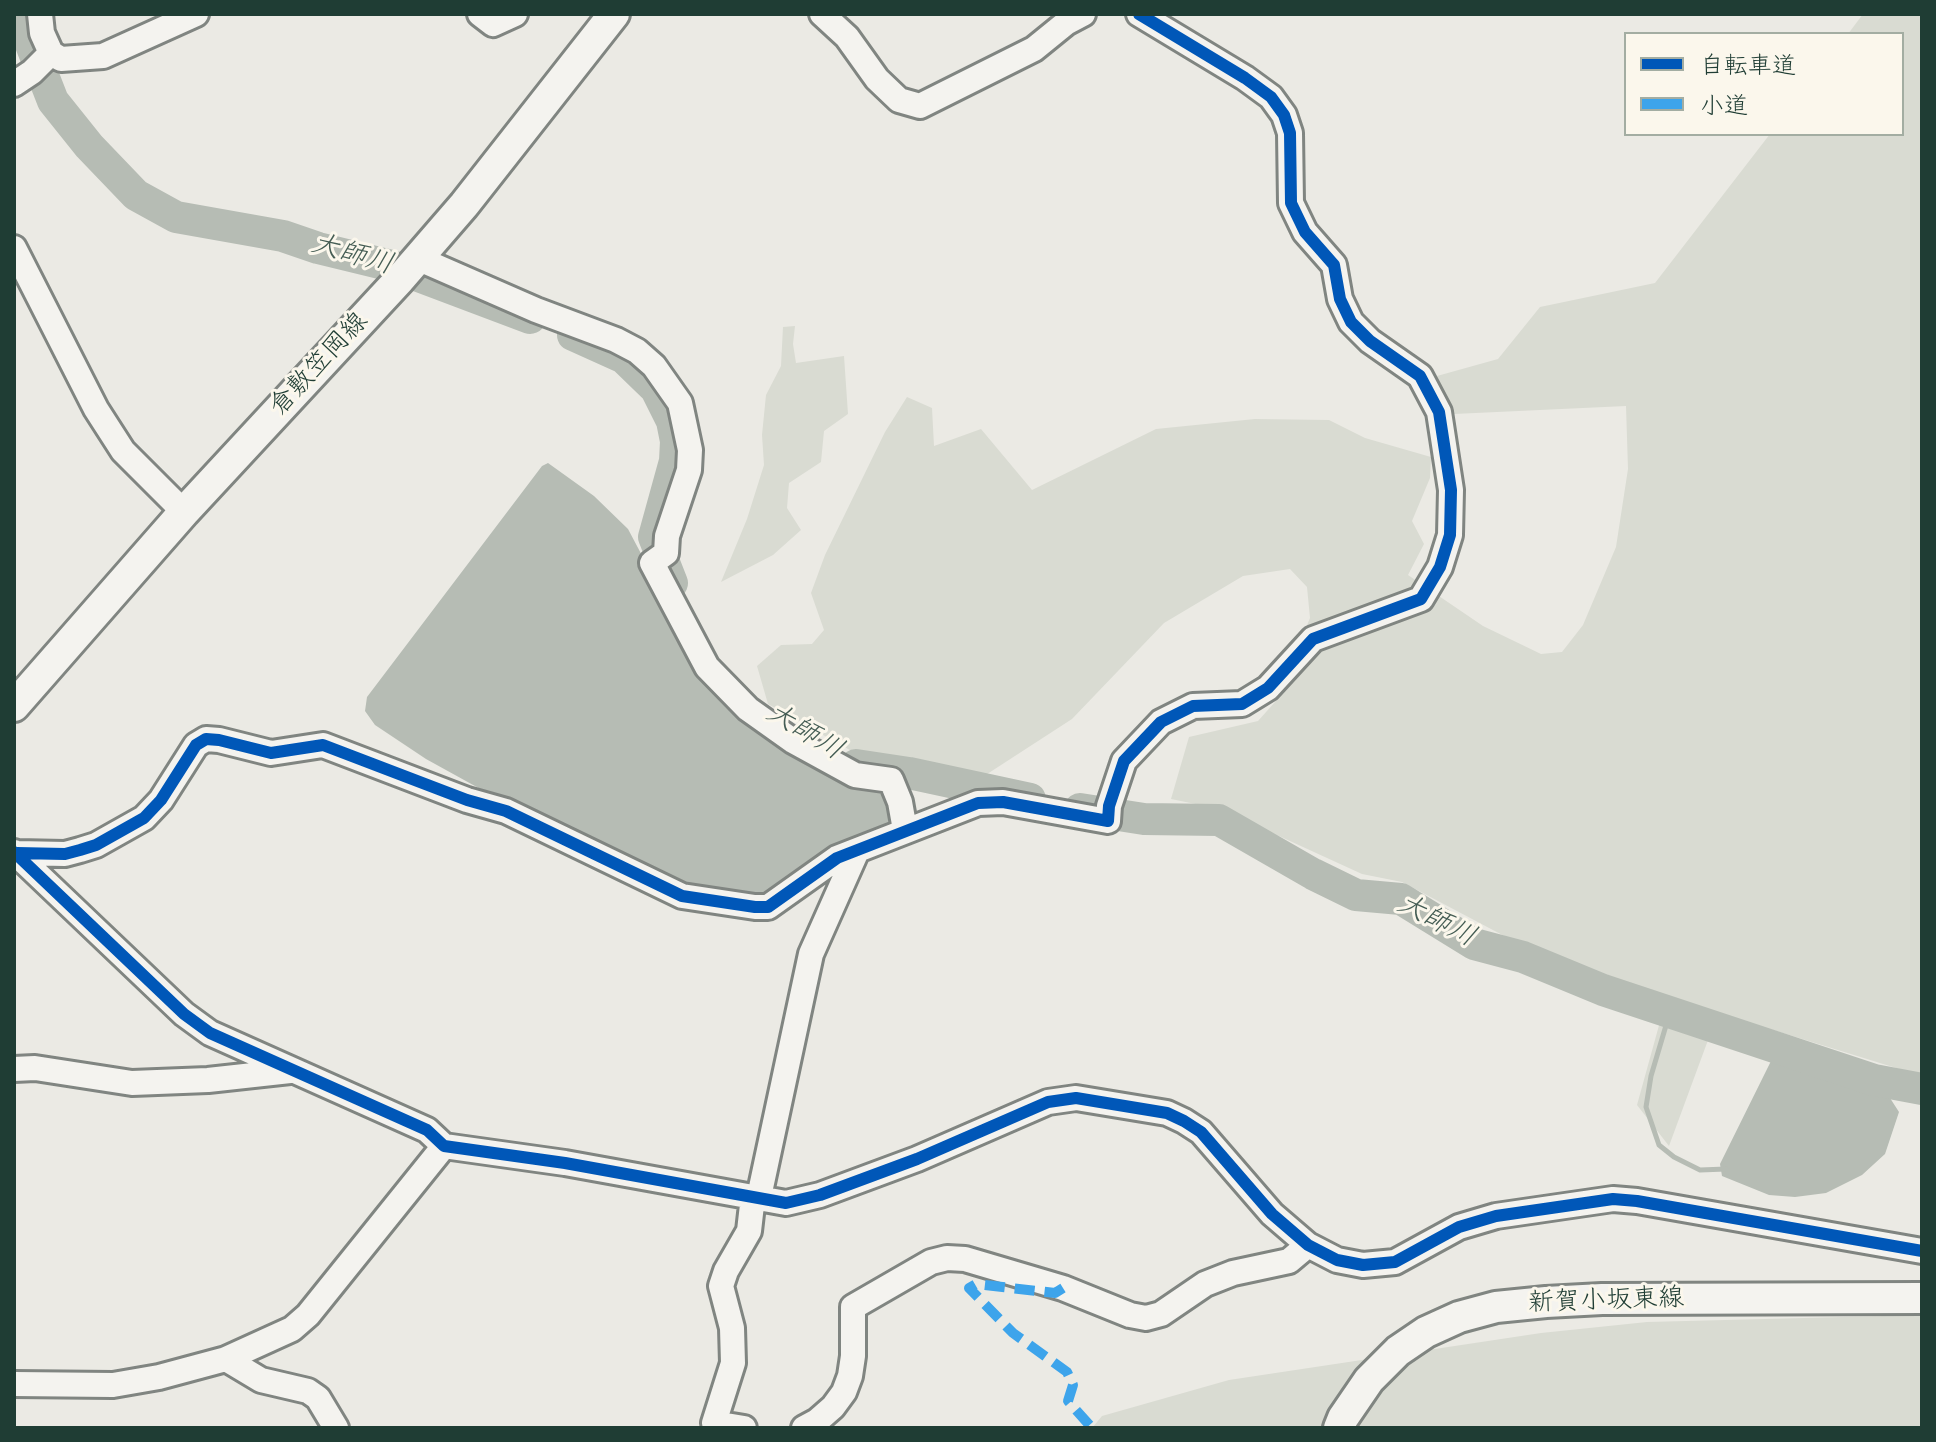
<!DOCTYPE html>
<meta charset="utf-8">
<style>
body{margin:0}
#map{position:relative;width:1936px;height:1442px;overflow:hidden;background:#ebeae4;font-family:"Architects Daughter","Klee One",sans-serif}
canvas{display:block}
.frame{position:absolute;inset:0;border:16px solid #1f3d34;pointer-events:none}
.legend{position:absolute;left:1624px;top:32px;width:280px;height:104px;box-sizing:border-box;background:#fbf7ec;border:2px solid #a3ada2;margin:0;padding:10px 14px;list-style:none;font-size:24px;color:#1f3d34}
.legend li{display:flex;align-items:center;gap:16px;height:40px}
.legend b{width:40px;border:2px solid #a3ada2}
</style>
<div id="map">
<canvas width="1936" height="1442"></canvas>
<div class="frame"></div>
<ul class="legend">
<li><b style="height:10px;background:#0057b8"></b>自転車道</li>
<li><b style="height:10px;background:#3da4eb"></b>小道</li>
</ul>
</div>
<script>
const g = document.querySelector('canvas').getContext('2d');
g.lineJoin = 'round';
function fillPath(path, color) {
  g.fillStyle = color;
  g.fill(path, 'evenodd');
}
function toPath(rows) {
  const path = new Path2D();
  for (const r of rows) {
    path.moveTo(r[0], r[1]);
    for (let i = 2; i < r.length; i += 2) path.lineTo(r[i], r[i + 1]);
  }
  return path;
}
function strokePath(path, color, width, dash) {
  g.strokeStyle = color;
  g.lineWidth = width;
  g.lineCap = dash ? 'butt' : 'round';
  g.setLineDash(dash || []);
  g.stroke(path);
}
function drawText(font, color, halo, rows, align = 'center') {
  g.font = font + ' "Architects Daughter","Klee One",sans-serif';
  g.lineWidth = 6;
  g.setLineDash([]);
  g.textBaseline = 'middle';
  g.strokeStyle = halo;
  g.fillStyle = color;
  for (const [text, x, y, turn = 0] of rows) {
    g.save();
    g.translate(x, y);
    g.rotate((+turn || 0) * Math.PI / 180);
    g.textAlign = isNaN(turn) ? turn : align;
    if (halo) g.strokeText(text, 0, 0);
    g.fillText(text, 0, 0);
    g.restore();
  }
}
fillPath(toPath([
 [1863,14,1922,14,1922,1076,1718,1013,1669,1146,1637,1105,1666,1000,1527,948,1402,882,1362,874,1220,809,1171,799,1189,737,1258,721,1275,702,1310,618,1307,587,1290,569,1243,576,1164,623,1072,719,981,778,864,758,768,704,757,666,781,645,812,644,824,630,811,593,825,555,885,432,907,397,932,408,934,446,981,429,1032,490,1156,429,1255,419,1329,420,1365,438,1431,457,1430,478,1412,521,1424,544,1408,575,1483,626,1541,654,1562,652,1583,625,1616,547,1628,469,1626,406,1454,414,1437,376,1498,359,1540,307,1655,283,1770,134,1902,134,1902,34,1848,34],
 [795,326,793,344,796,363,844,356,848,414,824,431,821,462,789,483,787,508,801,530,773,555,721,582,747,519,764,465,762,435,766,395,781,366,783,327],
 [1922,1315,1922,1428,1092,1428,1102,1416,1229,1380,1541,1333,1647,1322]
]), '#d9dbd2');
fillPath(toPath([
 [548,463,594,496,628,529,701,667,886,788,900,825,766,900,692,893,513,807,426,759,375,725,365,711,367,697,542,466],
 [1777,1057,1890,1098,1899,1112,1885,1154,1862,1175,1826,1193,1795,1197,1769,1195,1722,1176,1720,1164,1772,1059]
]), '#b6bcb4');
strokePath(toPath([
 [1670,1012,1651,1076,1646,1107,1659,1145,1674,1157,1700,1170,1726,1169]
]), '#b6bcb4', 5);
strokePath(toPath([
 [22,14,30,42,53,101,89,146,136,195,176,217,283,236,318,248,392,266,530,318],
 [573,335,624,358,656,389,672,421,676,441,675,461,654,537,672,583],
 [856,765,909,773,1030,799],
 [1080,809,1144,819,1219,820,1313,874,1356,895,1401,899,1474,944,1523,957,1603,990,1874,1080,1922,1089]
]), '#b6bcb4', 32);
const minor = toPath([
 [40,14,42,33,51,53],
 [480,14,493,24,515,14],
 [822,14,847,37,877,79,899,100,920,106,1034,49,1066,23,1083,14],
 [14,84,32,72,51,53,61,59,103,56,196,14],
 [14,248,96,409,123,451,184,512],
 [417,258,536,310,616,340,637,351,654,366,680,403,690,450,689,470,667,536,666,553,652,563,707,667,748,709,793,741,855,775,891,780,900,802,905,830],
 [14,852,184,1014,210,1033,427,1130,444,1146,565,1163,786,1203,820,1195,917,1159,1048,1102,1076,1098,1167,1113,1184,1121,1201,1132,1272,1214,1308,1245,1337,1260,1363,1265,1395,1262,1459,1227,1496,1216,1613,1199,1637,1201,1922,1251],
 [17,853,65,854,80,850,96,845,144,818,161,800,196,745,206,739,219,740,271,753,323,745,467,800,506,811,682,896,755,907,768,907,837,858,978,803,1003,802,1108,821,1109,806,1124,761,1161,722,1193,706,1242,704,1268,688,1313,639,1421,599,1440,567,1450,535,1451,490,1439,412,1420,376,1370,341,1351,322,1340,299,1334,265,1305,232,1291,203,1290,133,1284,115,1271,97,1245,78,1139,14],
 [14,1069,35,1068,132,1083,208,1080,290,1071],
 [759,1197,811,954,856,853],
 [226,1359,261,1380,308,1391,318,1398,336,1428],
 [14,1384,113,1385,159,1377,226,1359,292,1329,308,1315,444,1146],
 [744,1428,714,1423,733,1363,732,1328,721,1286,726,1271,749,1231,753,1196],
 [804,1428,817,1421,833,1407,844,1392,850,1376,853,1356,853,1307,931,1262,947,1258,965,1259,1063,1288,1130,1315,1146,1318,1161,1314,1205,1284,1233,1273,1289,1261,1308,1245]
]);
const major = toPath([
 [14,706,184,512,400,279,464,205,614,14],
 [1339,1428,1343,1418,1369,1380,1398,1351,1426,1332,1459,1317,1496,1307,1546,1302,1602,1299,1922,1298]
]);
strokePath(minor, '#808581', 30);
strokePath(major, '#808581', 36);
strokePath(minor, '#f4f3ef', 24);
strokePath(major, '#f4f3ef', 30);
strokePath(toPath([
 [1063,1288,1055,1293,976,1284,969,1288,1013,1333,1067,1372,1073,1385,1068,1401,1092,1428]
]), '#3da4eb', 10, [20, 10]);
strokePath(toPath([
 [14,852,184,1014,210,1033,427,1130,444,1146,565,1163,786,1203,820,1195,917,1159,1048,1102,1076,1098,1167,1113,1184,1121,1201,1132,1272,1214,1308,1245,1337,1260,1363,1265,1395,1262,1459,1227,1496,1216,1613,1199,1637,1201,1922,1251],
 [17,853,65,854,80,850,96,845,144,818,161,800,196,745,206,739,219,740,271,753,323,745,467,800,506,811,682,896,755,907,768,907,837,858,978,803,1003,802,1108,821,1109,806,1124,761,1161,722,1193,706,1242,704,1268,688,1313,639,1421,599,1440,567,1450,535,1451,490,1439,412,1420,376,1370,341,1351,322,1340,299,1334,265,1305,232,1291,203,1290,133,1284,115,1271,97,1245,78,1139,14]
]), '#0057b8', 12);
drawText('26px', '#1f3d34', '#fbf7ec', [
 ["倉敷笠岡線",320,365,-47],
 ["新賀小坂東線",1606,1302,-2]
]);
drawText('italic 28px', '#455d54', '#fbf7ec', [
 ["大師川",352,256,16],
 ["大師川",804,733,31],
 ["大師川",1436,922,27]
]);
</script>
